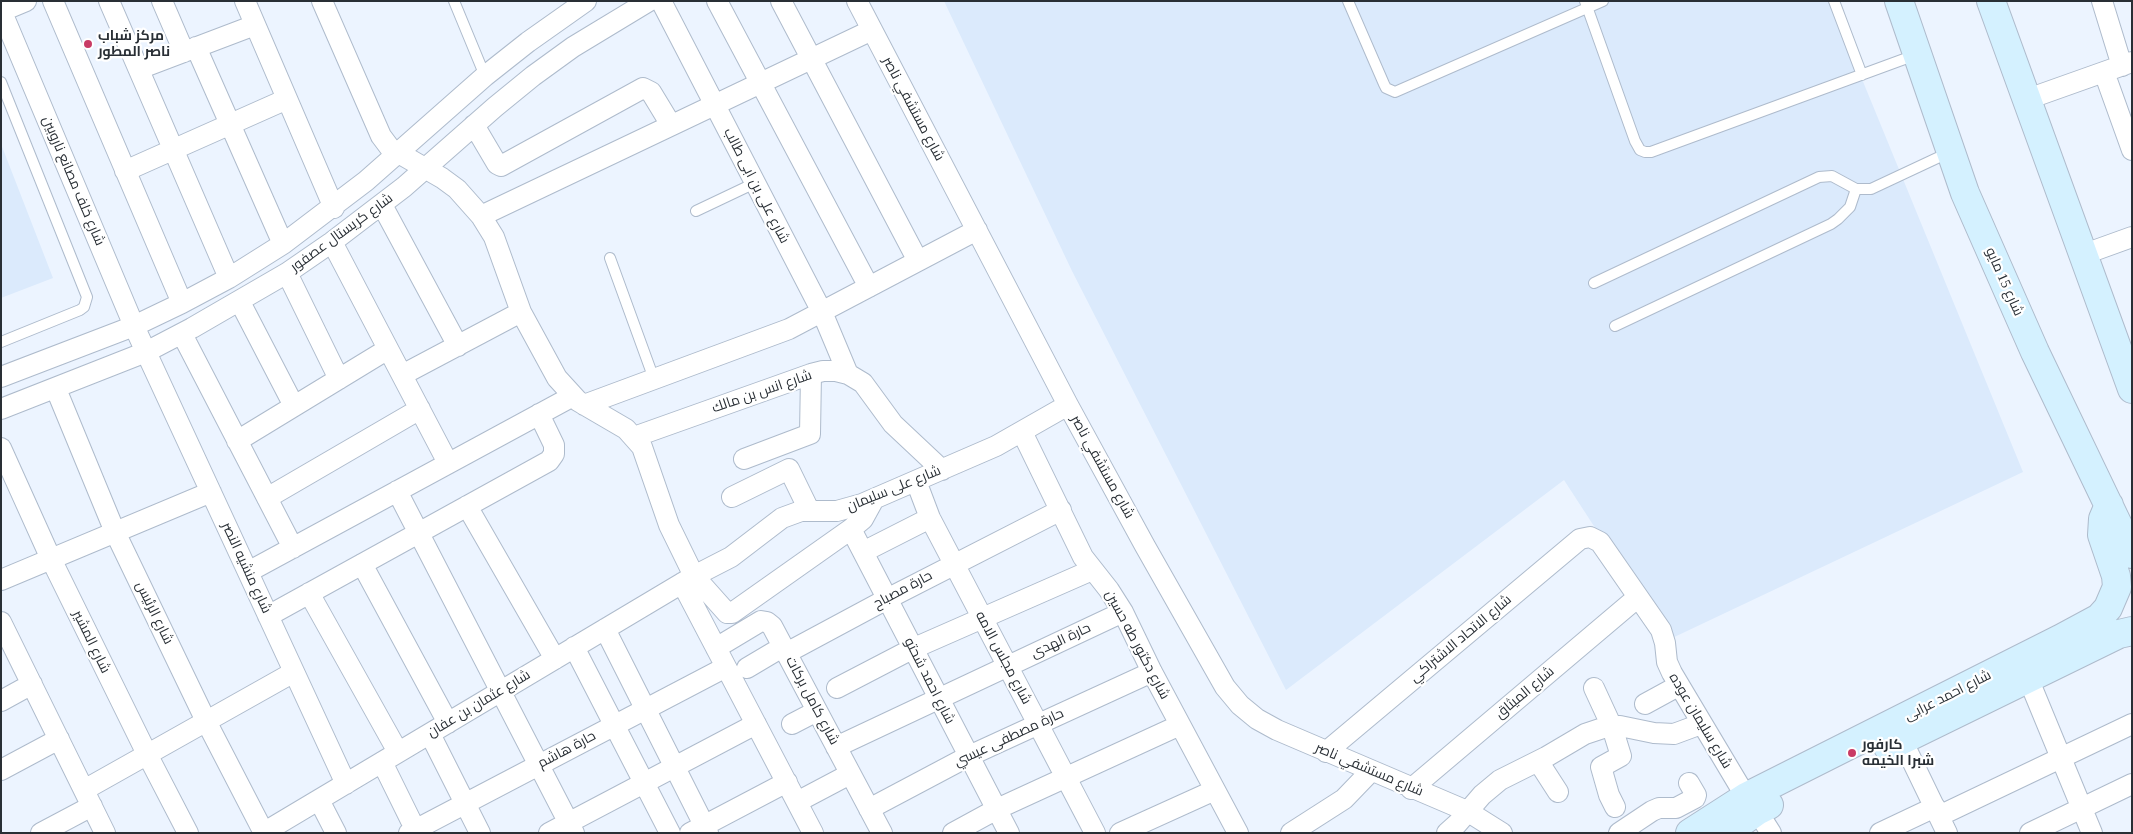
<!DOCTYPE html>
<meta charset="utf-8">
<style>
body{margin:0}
#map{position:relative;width:2133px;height:834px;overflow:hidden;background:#ecf4ff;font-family:"Times New Roman",serif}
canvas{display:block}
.frame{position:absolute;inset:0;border:2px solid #292f35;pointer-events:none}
</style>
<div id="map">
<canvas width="2133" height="834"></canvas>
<div class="frame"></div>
</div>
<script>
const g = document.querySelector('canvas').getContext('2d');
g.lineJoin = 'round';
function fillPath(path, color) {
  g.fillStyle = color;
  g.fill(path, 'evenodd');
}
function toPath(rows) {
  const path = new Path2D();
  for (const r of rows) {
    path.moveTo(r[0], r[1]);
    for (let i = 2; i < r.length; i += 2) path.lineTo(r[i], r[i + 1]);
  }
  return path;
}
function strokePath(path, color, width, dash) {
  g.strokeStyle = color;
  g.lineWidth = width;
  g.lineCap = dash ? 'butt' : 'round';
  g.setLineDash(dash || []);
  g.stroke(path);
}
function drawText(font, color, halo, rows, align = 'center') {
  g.font = font + ' "Times New Roman",Cairo,serif';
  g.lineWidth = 4.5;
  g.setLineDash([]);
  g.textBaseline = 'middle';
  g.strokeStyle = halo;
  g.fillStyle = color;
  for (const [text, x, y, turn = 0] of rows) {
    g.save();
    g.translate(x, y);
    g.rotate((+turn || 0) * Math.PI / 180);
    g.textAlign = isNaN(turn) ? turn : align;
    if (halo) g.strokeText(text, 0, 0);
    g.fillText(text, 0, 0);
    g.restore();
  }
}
fillPath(toPath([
 [944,1,1830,1,2023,472,1668,640,1564,480,1286,690,1072,271],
 [1,144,53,278,1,298]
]), '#dbeafc');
const lane = toPath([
 [454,1,485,76],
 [1348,1,1384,84,1386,88,1395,92,1603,1],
 [1585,1,1635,141,1640,150,1645,152,1651,152,1918,54],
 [1834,1,1862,75],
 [1,82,87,297,84,307,80,310,1,342],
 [696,211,755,183],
 [610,258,654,379],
 [1594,283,1819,177,1832,176,1856,189,1871,189,1950,152],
 [1615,326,1831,224,1838,219,1850,207,1856,189]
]);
const street = toPath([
 [53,1,182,303],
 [109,1,229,278],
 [162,1,184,52],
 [245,1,334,208],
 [322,1,381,136,390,148,442,178,457,189,481,216,494,237,521,312,557,378,578,401,626,429,642,447,669,525,694,576,727,613,732,613,851,529,863,519,874,499],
 [661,1,822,312,848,374],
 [717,1,869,287],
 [781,1,918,261],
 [857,1,1068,405,1145,546,1225,687,1240,705,1257,719,1277,730,1467,811,1502,833],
 [2102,1,2122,66],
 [1,10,134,326,346,784],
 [2,11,26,1],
 [196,47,283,244],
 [139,69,255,25],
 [2104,72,2132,150],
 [2025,100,2132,62],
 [474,125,497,164,501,166,643,88,651,92,671,125],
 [125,171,287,99],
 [382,205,458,346],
 [481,216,872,30],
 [332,242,448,463],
 [2082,255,2132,237],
 [287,273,339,379],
 [240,302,294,406],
 [182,334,293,548],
 [402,375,521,312],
 [1,377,134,326,182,303,229,278,283,244,366,181,485,76,528,42,586,1],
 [56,389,115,532,206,721,264,833],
 [584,405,789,329,977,230],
 [1,409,146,352,192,328,287,273,332,242,404,187,495,107,533,76,573,47,649,1],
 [1022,432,1083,557,1109,590,1123,612,1152,672,1238,833],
 [634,437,811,374,823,371,836,371,848,374,863,383,893,424,942,470],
 [237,441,388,349],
 [1,448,51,559,147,754,188,833],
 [744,459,810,434,811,374],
 [916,481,930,518,1095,833],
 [397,491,574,833],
 [732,497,789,469,809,510],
 [267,498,420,409],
 [467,506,555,659],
 [851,529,1009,833],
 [863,552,930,518],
 [362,564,448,723],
 [248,572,573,396],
 [1,580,211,492],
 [682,583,813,833],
 [309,593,398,752],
 [268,616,549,461,554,454,554,445,539,414],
 [1,622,105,833],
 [605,629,708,833],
 [574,647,670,833],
 [716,648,761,621,767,622,772,626,882,833],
 [747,668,779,649,792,650,887,599,1061,510],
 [2028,678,2092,833],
 [837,688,912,649,1092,570],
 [1594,688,1612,727,1621,756,1601,767,1609,795,1615,807],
 [1,701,32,684],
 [1645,704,1678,686],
 [792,724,817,711],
 [430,734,480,833],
 [1902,740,1947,833],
 [836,747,1123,612],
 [1326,752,1580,539,1590,537,1600,542,1661,630,1665,643,1667,662,1672,673,1746,797],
 [1538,761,1558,792],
 [382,762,417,833],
 [1,770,59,739],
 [1411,789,1638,597],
 [84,790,294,672],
 [319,800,336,833],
 [797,802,850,774],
 [869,809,969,756,1152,672],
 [1757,811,1771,833],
 [1939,816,2132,724],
 [41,833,92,806],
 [263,833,694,576,731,557,782,518,801,511,837,511,862,504,996,446,1068,405],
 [409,833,726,667],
 [549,833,756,724],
 [690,833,787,782],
 [953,833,997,809,1180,725],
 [1120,833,1215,790],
 [1291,833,1344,799,1371,771],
 [1447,833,1457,824,1482,795,1500,780,1546,757,1585,734,1603,728,1620,726,1654,733,1674,734,1701,724],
 [1619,833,1652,811,1659,808,1676,808,1695,798,1696,795,1689,783],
 [1880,833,1935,807],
 [2030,833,2132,784]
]);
const secondary = toPath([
 [1899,1,1965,193,2035,352,2132,554],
 [1991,1,2132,389],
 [1888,747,2119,634,2132,631],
 [1690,833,1746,797,2060,639,2099,618,2108,608,2117,587,2116,576,2102,535,2103,519,2109,505],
 [1726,833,1757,811,1769,805]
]);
strokePath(lane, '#aebbcc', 12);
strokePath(street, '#aebbcc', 22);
strokePath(secondary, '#aebbcc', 30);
strokePath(lane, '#fff', 10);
strokePath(street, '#fff', 20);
strokePath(secondary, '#d4f1ff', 28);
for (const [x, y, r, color] of [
 [88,44,5,"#c93b65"],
 [1852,753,5,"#c93b65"]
]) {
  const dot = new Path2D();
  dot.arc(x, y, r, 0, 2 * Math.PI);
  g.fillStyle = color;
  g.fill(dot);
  strokePath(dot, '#fff', 2);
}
drawText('bold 14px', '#292f35', '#fff', [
 ["مركز شباب",98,36],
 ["ناصر المطور",98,52],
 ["كارفور",1862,745],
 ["شبرا الخيمه",1862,761]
], 'left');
drawText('14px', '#292f35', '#fff', [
 ["شارع مستشفي ناصر",913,109,62],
 ["شارع خلف مصانع ناروبين",73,181,67],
 ["شارع على بن ابى طالب",756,186,63],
 ["شارع كريستال عصفور",342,233,-36],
 ["شارع 15 مايو",2004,282,66],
 ["شارع انس بن مالك",762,392,-19],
 ["شارع مستشفي ناصر",1102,467,61],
 ["شارع على سليمان",894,489,-22],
 ["شارع منشيه النصر",246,568,65],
 ["حارة مصباح",903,590,-28],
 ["شارع الرئيس",154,613,64],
 ["شارع الاتحاد الاشتراكي",1461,639,-40],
 ["حارة الهدى",1061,641,-25],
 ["شارع المشير",91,642,64],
 ["شارع دكتور طه حسين",1137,645,62],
 ["شارع مجلس الامه",1003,658,62],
 ["شارع احمد شحتو",929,681,63],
 ["شارع الميثاق",1525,693,-40],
 ["شارع احمد عرابى",1948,696,-27],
 ["شارع كامل بركات",812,701,62],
 ["شارع عثمان بن عفان",479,704,-31],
 ["شارع سليمان عوده",1700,721,59],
 ["حارة مصطفى عيسي",1009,738,-25],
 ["حارة هاشم",567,750,-28],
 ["شارع مستشفي ناصر",1369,770,23]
]);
</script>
